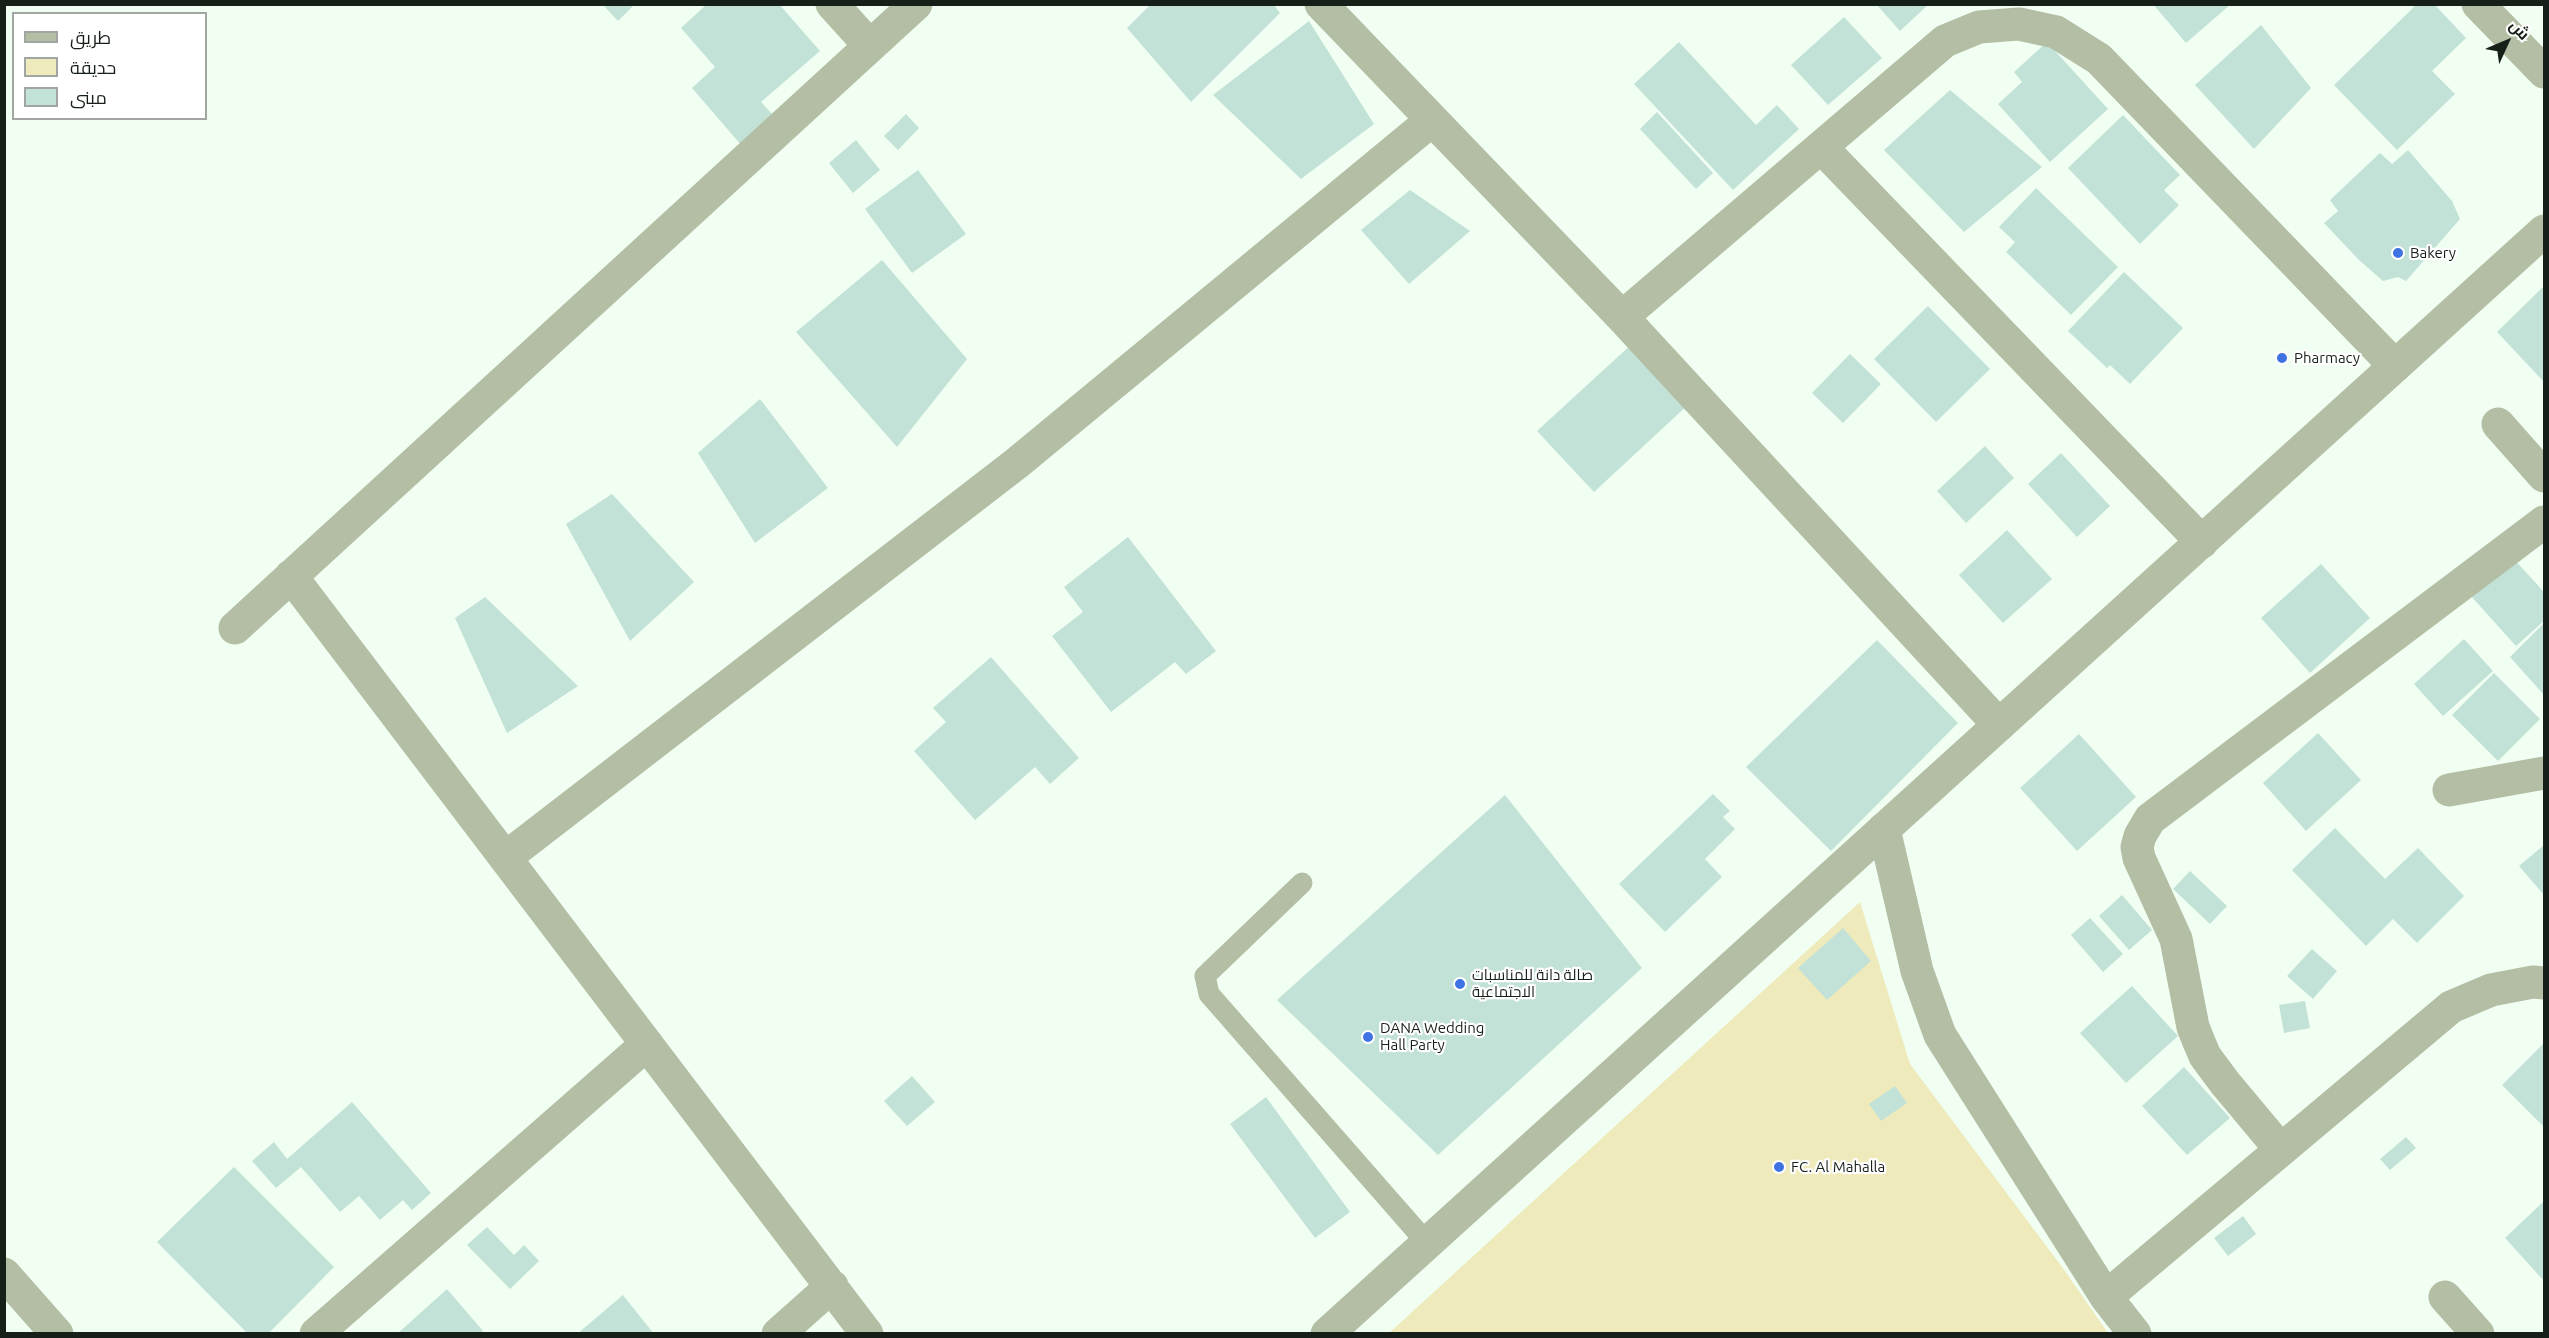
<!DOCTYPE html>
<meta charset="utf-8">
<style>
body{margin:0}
#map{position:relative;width:2549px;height:1338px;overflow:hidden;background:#f0fff2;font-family:Ubuntu,Cairo,sans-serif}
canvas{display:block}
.frame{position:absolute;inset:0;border:6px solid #172018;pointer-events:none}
.legend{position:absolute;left:12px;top:12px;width:195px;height:108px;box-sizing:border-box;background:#fff;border:2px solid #a2a6a3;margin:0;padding:8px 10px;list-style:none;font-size:18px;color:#172018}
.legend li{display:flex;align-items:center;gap:12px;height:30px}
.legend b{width:30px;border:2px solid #a2a6a3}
.north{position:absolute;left:2477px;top:12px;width:60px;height:60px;-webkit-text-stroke:4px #fff;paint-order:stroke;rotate:46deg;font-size:16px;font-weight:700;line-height:24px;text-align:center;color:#172018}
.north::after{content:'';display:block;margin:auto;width:21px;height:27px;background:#172018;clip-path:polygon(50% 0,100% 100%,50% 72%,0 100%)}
</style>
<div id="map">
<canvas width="2549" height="1338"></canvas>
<div class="frame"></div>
<ul class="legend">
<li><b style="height:8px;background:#b3bea4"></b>طريق</li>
<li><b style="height:16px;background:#efeabb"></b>حديقة</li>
<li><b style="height:16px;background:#c2e2d7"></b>مبنى</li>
</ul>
<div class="north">ش</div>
</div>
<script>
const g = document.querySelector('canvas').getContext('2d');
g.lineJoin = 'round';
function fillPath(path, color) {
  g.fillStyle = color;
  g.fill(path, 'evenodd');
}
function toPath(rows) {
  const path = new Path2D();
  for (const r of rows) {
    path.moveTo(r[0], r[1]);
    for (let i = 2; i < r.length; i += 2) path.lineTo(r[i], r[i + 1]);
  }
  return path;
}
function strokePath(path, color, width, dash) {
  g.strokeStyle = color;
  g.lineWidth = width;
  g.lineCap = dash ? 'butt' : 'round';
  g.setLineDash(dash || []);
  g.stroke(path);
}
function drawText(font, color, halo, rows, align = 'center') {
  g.font = font + ' Ubuntu,Cairo,sans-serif';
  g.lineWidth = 4.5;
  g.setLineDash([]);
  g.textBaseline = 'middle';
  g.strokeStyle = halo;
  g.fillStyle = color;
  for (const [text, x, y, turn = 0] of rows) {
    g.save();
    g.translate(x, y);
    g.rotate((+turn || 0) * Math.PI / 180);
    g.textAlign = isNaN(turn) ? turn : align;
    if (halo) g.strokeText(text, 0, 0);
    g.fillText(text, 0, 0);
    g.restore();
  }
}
fillPath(toPath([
 [1860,902,1910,1064,2065,1271,2108,1333,1388,1334]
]), '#efeabb');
fillPath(toPath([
 [606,4,635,4,618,21,604,6],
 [707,4,779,4,820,51,761,102,775,117,742,146,692,88,715,67,681,28],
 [1151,4,1273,4,1280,13,1191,102,1127,28],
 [1876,4,1929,4,1900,31],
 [2153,4,2231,4,2186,43],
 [2417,4,2434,4,2466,38,2432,71,2455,94,2397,150,2334,85],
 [1844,17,1882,58,1828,105,1791,65],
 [1309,21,1374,124,1301,179,1213,95],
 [2261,25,2311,88,2254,149,2195,85],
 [1679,42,1756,125,1777,105,1799,129,1733,190,1634,84],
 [2047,42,2108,109,2050,162,1998,104,2022,82,2014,72],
 [1950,90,2042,167,1964,232,1884,150],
 [1657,112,1713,173,1696,189,1640,129],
 [906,114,919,128,898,150,884,136],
 [2123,115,2180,175,2164,190,2179,205,2140,244,2068,168],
 [856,140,880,170,853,193,829,163],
 [2408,150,2452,201,2460,219,2406,281,2398,277,2383,281,2359,260,2324,223,2338,211,2330,200,2380,153,2392,164],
 [918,170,966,234,912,273,865,209],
 [2036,188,2118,267,2071,315,2006,252,2015,242,1999,227],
 [1410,190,1470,231,1409,284,1361,230],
 [882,260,967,359,897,447,796,332],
 [2124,272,2183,328,2130,384,2110,365,2107,368,2068,331],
 [2544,286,2544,382,2497,332],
 [1928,306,1990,369,1936,422,1874,359],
 [1634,342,1690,403,1594,492,1537,431],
 [1850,354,1881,384,1843,423,1812,393],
 [760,399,828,488,755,543,698,453],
 [1985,446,2014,478,1966,523,1937,491],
 [2061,453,2110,506,2077,537,2028,484],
 [612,494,694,582,630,641,566,524],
 [2007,530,2052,579,2003,623,1959,575],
 [1128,537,1216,651,1186,674,1175,662,1111,712,1052,636,1083,612,1064,587],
 [2512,557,2543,591,2544,590,2544,621,2516,646,2470,595],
 [2321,564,2370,618,2310,673,2261,618],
 [485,597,578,686,507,733,455,618],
 [2544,623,2544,695,2510,657],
 [2464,639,2493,671,2443,716,2414,684],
 [1877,640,1958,723,1831,851,1746,767],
 [991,657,1079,758,1050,784,1035,767,975,820,914,751,946,722,933,708],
 [2494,673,2540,719,2498,761,2452,715],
 [2318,733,2361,780,2306,831,2263,783],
 [2079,734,2136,797,2077,851,2020,788],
 [1713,794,1730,811,1723,817,1735,829,1705,859,1722,877,1665,932,1619,884],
 [1505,795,1642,968,1438,1155,1277,1000],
 [2335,828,2385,879,2418,848,2464,896,2417,943,2393,919,2366,946,2292,870],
 [2544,845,2544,895,2519,866],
 [2190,871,2227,906,2210,924,2173,889],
 [2122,895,2152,930,2129,950,2099,916],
 [2090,918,2123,954,2103,972,2071,935],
 [1843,928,1871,961,1827,1000,1798,968],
 [2312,949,2337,971,2313,999,2287,976],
 [2132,986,2178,1036,2126,1083,2080,1033],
 [2305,1001,2310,1028,2284,1033,2279,1005],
 [2544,1043,2544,1125,2543,1126,2502,1085],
 [2184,1067,2230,1118,2187,1155,2142,1106],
 [912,1076,935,1102,907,1126,884,1101],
 [1895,1086,1907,1103,1881,1121,1869,1104],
 [1266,1097,1350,1212,1315,1238,1230,1124],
 [352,1102,431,1193,412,1210,403,1200,380,1220,359,1196,340,1212,301,1167,276,1188,252,1161,274,1142,287,1159],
 [2406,1137,2416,1148,2390,1170,2380,1159],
 [234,1167,334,1267,268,1334,248,1334,157,1242],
 [2544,1201,2544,1281,2505,1238],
 [2243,1216,2256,1234,2228,1256,2214,1238],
 [487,1227,514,1255,524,1245,539,1261,510,1289,467,1245],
 [447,1289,483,1331,480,1334,397,1334],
 [623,1295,654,1334,577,1334]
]), '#c2e2d7');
strokePath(toPath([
 [1302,883,1205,976,1209,994,1427,1243]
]), '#b3bea4', 21);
strokePath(toPath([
 [832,4,870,46],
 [1321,4,1622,317,1999,725],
 [2478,4,2544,72],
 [1821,147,2202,542],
 [1622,317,1945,41,1979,27,2019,24,2056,32,2099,59,2395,366],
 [2498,424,2544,476],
 [291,576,867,1334],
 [235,628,916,4],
 [2449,790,2544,773],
 [1884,829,1917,971,1940,1035,2106,1297,2135,1334],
 [505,858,1017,463,1432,120],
 [2281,1150,2225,1083,2205,1056,2199,1042,2193,1027,2176,939,2139,858,2137,847,2140,836,2150,819,2544,522],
 [4,1274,57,1334],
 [2106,1297,2451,1007,2491,990,2533,982,2544,983],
 [2445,1297,2478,1334],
 [316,1334,647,1044],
 [778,1334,832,1286]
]), '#b3bea4', 33);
strokePath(toPath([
 [1327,1334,2544,231]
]), '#b3bea4', 33);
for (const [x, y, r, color] of [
 [2398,253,6,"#3f73e3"],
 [2282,358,6,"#3f73e3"],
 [1460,984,6,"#3f73e3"],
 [1368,1037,6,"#3f73e3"],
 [1779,1167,6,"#3f73e3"]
]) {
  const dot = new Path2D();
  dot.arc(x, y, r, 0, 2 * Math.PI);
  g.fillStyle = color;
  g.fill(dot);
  strokePath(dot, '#fff', 2);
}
drawText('15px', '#172018', '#fff', [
 ["Bakery",2410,253],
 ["Pharmacy",2294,358],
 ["صالة دانة للمناسبات",1472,975],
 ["الاجتماعية",1472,992],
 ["DANA Wedding",1380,1028],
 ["Hall Party",1380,1045],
 ["FC. Al Mahalla",1791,1167]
], 'left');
</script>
